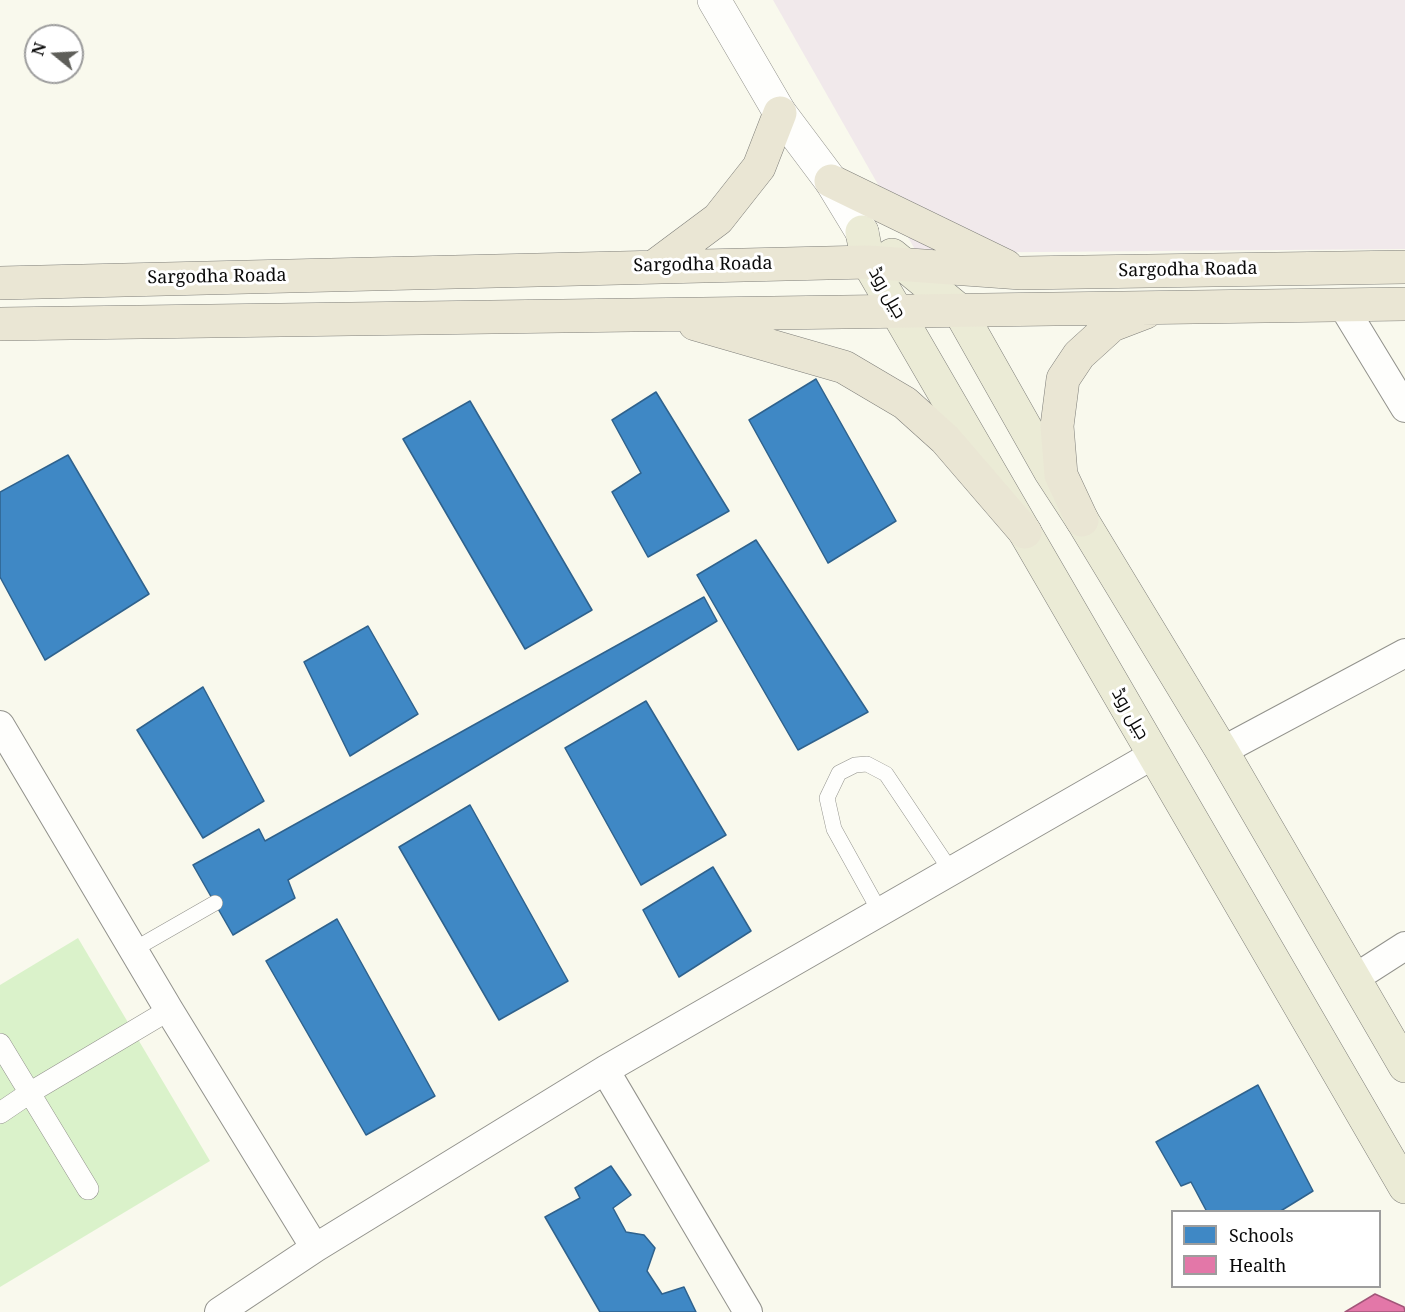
<!DOCTYPE html>
<meta charset="utf-8">
<style>
body{margin:0}
#map{position:relative;width:1405px;height:1312px;overflow:hidden;background:#f9f9ed;font-family:"Noto Serif",serif}
canvas{display:block}
.legend{position:absolute;left:1171px;top:1210px;width:210px;height:78px;box-sizing:border-box;background:#fff;border:2px solid #9d9d9d;margin:0;padding:8px 10px;list-style:none;font-size:18px;color:#0a0a0a}
.legend li{display:flex;align-items:center;gap:12px;height:30px}
.legend b{width:30px;border:2px solid #9d9d9d}
.north{position:absolute;left:24px;top:24px;width:60px;height:60px;box-sizing:border-box;background:#fff;border:2px solid #9d9d9d;border-radius:50%;rotate:288deg;font-size:16px;font-weight:700;line-height:24px;text-align:center;color:#0a0a0a}
.north::after{content:'';display:block;margin:auto;width:21px;height:27px;background:#5e5e59;clip-path:polygon(50% 0,100% 100%,50% 72%,0 100%)}
</style>
<div id="map">
<canvas width="1405" height="1312"></canvas>
<ul class="legend">
<li><b style="height:16px;background:#3f88c5"></b>Schools</li>
<li><b style="height:16px;background:#e377a8"></b>Health</li>
</ul>
<div class="north">N</div>
</div>
<script>
const g = document.querySelector('canvas').getContext('2d');
g.lineJoin = 'round';
function fillPath(path, color) {
  g.fillStyle = color;
  g.fill(path, 'evenodd');
}
function toPath(rows) {
  const path = new Path2D();
  for (const r of rows) {
    path.moveTo(r[0], r[1]);
    for (let i = 2; i < r.length; i += 2) path.lineTo(r[i], r[i + 1]);
  }
  return path;
}
function strokePath(path, color, width, dash) {
  g.strokeStyle = color;
  g.lineWidth = width;
  g.lineCap = dash ? 'butt' : 'round';
  g.setLineDash(dash || []);
  g.stroke(path);
}
function drawText(font, color, halo, rows, align = 'center') {
  g.font = font + ' "Noto Serif",Cairo,serif';
  g.lineWidth = 6;
  g.setLineDash([]);
  g.textBaseline = 'middle';
  g.strokeStyle = halo;
  g.fillStyle = color;
  for (const [text, x, y, turn = 0] of rows) {
    g.save();
    g.translate(x, y);
    g.rotate((+turn || 0) * Math.PI / 180);
    g.textAlign = isNaN(turn) ? turn : align;
    if (halo) g.strokeText(text, 0, 0);
    g.fillText(text, 0, 0);
    g.restore();
  }
}
fillPath(toPath([
 [773,0,1405,0,1405,249,917,253]
]), '#f1e9eb');
fillPath(toPath([
 [78,938,210,1161,0,1287,0,985]
]), '#daf2ca');
const schools = toPath([
 [816,379,896,521,828,563,749,420,816,379],
 [656,392,729,511,648,557,612,492,641,473,612,420,656,392],
 [470,401,592,610,525,649,403,439,470,401],
 [68,455,149,594,45,660,0,577,0,492,68,455],
 [756,540,868,712,798,750,697,575,756,540],
 [704,597,717,621,288,880,295,898,233,935,193,865,259,829,265,841,704,597],
 [368,626,418,714,350,756,304,662,368,626],
 [203,687,264,801,203,838,137,730,203,687],
 [646,701,726,835,641,885,565,748,646,701],
 [470,805,568,981,499,1020,399,847,470,805],
 [713,867,751,931,679,977,643,910,713,867],
 [337,919,435,1096,366,1135,266,961,337,919],
 [1258,1085,1313,1191,1279,1212,1207,1212,1191,1182,1181,1186,1156,1142,1258,1085],
 [611,1166,631,1195,613,1208,626,1232,644,1235,655,1248,647,1271,662,1294,684,1287,696,1312,600,1312,545,1217,580,1198,575,1188,611,1166]
]);
fillPath(schools, '#3f88c5');
strokePath(schools, '#2f628d', 1.5);
const health = toPath([
 [1375,1294,1404,1307,1405,1312,1345,1312,1375,1294]
]);
fillPath(health, '#e377a8');
strokePath(health, '#a25679', 1.5);
const service = toPath([
 [880,912,834,829,827,798,839,773,855,765,867,764,886,774,951,871],
 [133,950,215,903]
]);
const pedestrian = toPath([
 [0,1044,88,1189],
 [0,1113,31,1092,169,1010]
]);
const minor = toPath([
 [1343,306,1405,408],
 [0,725,169,1010,315,1248],
 [1222,751,1405,653],
 [1355,978,1405,946],
 [605,1070,748,1312],
 [219,1312,315,1248,605,1070,1153,755]
]);
const tertiary = toPath([
 [714,0,780,113,831,181,862,232]
]);
const primary = toPath([
 [862,232,868,262,1405,1187],
 [892,255,959,310,1050,471,1082,520,1222,751,1405,1066]
]);
const trunk = toPath([
 [831,181,1006,266],
 [655,266,718,219,759,167,780,113],
 [0,283,868,262,1021,273,1405,267],
 [0,324,1405,304],
 [695,324,844,367,905,403,945,439,1025,532],
 [1082,520,1061,475,1057,426,1063,379,1079,355,1112,325,1146,312]
]);
strokePath(service, '#92928c', 16);
strokePath(pedestrian, '#92928c', 22);
strokePath(minor, '#92928c', 30);
strokePath(tertiary, '#92928c', 34);
strokePath(primary, '#7f7f7a', 34);
strokePath(trunk, '#7f7f7a', 34);
strokePath(service, '#fefefc', 15);
strokePath(pedestrian, '#fefefc', 21);
strokePath(minor, '#fefefc', 28);
strokePath(tertiary, '#fefefc', 33);
strokePath(primary, '#ebebd6', 33);
strokePath(trunk, '#eae6d4', 33);
drawText('18px', '#0a0a0a', '#fff', [
 ["Sargodha Roada",703,265,-1],
 ["Sargodha Roada",1188,270,-1],
 ["Sargodha Roada",217,277,-1],
 ["جیل روڈ",887,293,60],
 ["جیل روڈ",1130,714,60]
]);
</script>
